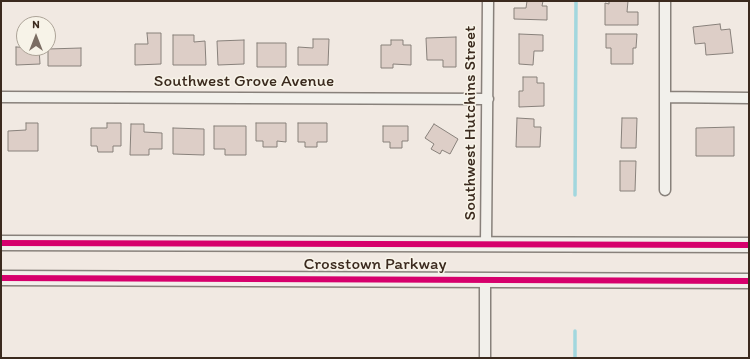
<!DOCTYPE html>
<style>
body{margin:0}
#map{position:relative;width:750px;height:359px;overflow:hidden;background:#f1e9e2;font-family:Itim,sans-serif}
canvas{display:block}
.frame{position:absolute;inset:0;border:2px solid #3b2a1e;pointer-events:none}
.north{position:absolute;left:16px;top:16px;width:40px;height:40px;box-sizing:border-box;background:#f7f3e8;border:1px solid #aca397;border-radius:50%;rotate:0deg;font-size:11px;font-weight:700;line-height:16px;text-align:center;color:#3b2a1e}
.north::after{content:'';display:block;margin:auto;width:14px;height:18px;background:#7b6d63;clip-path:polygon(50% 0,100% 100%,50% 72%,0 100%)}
</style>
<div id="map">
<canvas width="750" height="359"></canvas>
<div class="frame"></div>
<div class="north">N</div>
</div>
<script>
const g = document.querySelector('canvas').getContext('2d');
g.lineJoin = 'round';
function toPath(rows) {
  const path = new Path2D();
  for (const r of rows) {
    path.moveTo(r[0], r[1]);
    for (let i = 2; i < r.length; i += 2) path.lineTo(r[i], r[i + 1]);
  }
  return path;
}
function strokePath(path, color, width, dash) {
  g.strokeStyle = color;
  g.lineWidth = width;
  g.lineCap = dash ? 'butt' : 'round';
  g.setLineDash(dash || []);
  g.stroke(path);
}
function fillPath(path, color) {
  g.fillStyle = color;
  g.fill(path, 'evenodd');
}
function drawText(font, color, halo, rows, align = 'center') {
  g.font = font + ' Itim,sans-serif';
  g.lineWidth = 3;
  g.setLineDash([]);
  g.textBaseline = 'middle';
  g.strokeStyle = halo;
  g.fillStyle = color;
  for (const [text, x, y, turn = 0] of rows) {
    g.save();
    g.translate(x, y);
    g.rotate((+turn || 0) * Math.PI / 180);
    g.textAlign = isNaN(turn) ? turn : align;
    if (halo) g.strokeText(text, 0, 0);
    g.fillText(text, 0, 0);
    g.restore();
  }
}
strokePath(toPath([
 [575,195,576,1],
 [575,358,575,331]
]), '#a2d7de', 3.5);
const building = toPath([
 [527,1,543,1,542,6,547,6,547,20,514,19,514,8,526,8,527,1],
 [609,1,628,1,627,12,638,12,638,25,605,25,605,3,609,4,609,1],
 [720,24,721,30,730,29,733,53,706,55,705,43,695,44,693,27,720,24],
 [147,33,161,33,161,64,135,65,135,44,148,44,147,33],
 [519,34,543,35,543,51,534,51,533,65,519,64,519,34],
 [606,34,637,34,636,48,633,48,633,64,611,64,611,48,606,48,606,34],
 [173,35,194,35,194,42,205,41,206,65,173,65,173,35],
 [456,37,456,67,443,67,443,60,427,60,426,38,456,37],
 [313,39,329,39,328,65,298,65,298,47,313,48,313,39],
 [244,40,244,64,218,65,217,41,244,40],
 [391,40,403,40,403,45,411,45,411,65,393,64,393,68,381,68,381,45,391,45,391,40],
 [257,43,286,43,286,67,257,67,257,43],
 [16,47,39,48,40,64,16,65,16,47],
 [81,48,81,66,48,66,48,49,81,48],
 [523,77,537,77,537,83,544,83,544,106,519,107,519,91,523,91,523,77],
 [517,118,534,119,534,127,541,127,540,147,516,147,517,118],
 [622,118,637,118,636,148,621,148,622,118],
 [26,123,38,123,38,151,8,151,8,131,26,130,26,123],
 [107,123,121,123,121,146,113,146,113,152,98,152,97,146,91,146,91,128,107,128,107,123],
 [256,123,286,123,286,142,277,141,277,147,263,147,263,141,256,141,256,123],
 [298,123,327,123,327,142,317,142,317,147,305,147,305,142,298,142,298,123],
 [131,124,144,124,144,132,162,133,162,149,149,149,149,155,130,155,131,124],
 [434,124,458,139,450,154,442,150,440,154,431,149,434,144,425,138,434,124],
 [214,126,246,126,246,155,225,155,225,149,214,149,214,126],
 [383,126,408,126,408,141,402,141,402,148,390,148,390,142,383,142,383,126],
 [734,127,734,156,696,156,696,128,734,127],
 [173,128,204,129,204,155,173,154,173,128],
 [620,161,636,161,635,191,620,191,620,161]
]);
fillPath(building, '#ddcec7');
strokePath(building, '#88817b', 1);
const street = toPath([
 [1,97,488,99],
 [665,97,749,98],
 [665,190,665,1],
 [486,244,488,1],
 [485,358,485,280]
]);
const secondary = toPath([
 [1,243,749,245],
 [1,278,749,281]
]);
strokePath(street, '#88817b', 13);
strokePath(secondary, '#88817b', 17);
strokePath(street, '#f2f0eb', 10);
strokePath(secondary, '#f2f0eb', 14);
strokePath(toPath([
 [1,243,749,245],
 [1,278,749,281]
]), '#d6006c', 6);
drawText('17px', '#3b2a1e', '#f7f3e8', [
 ["Southwest Grove Avenue",244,82],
 ["Southwest Hutchins Street",471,123,-90],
 ["Crosstown Parkway",375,265]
]);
</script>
